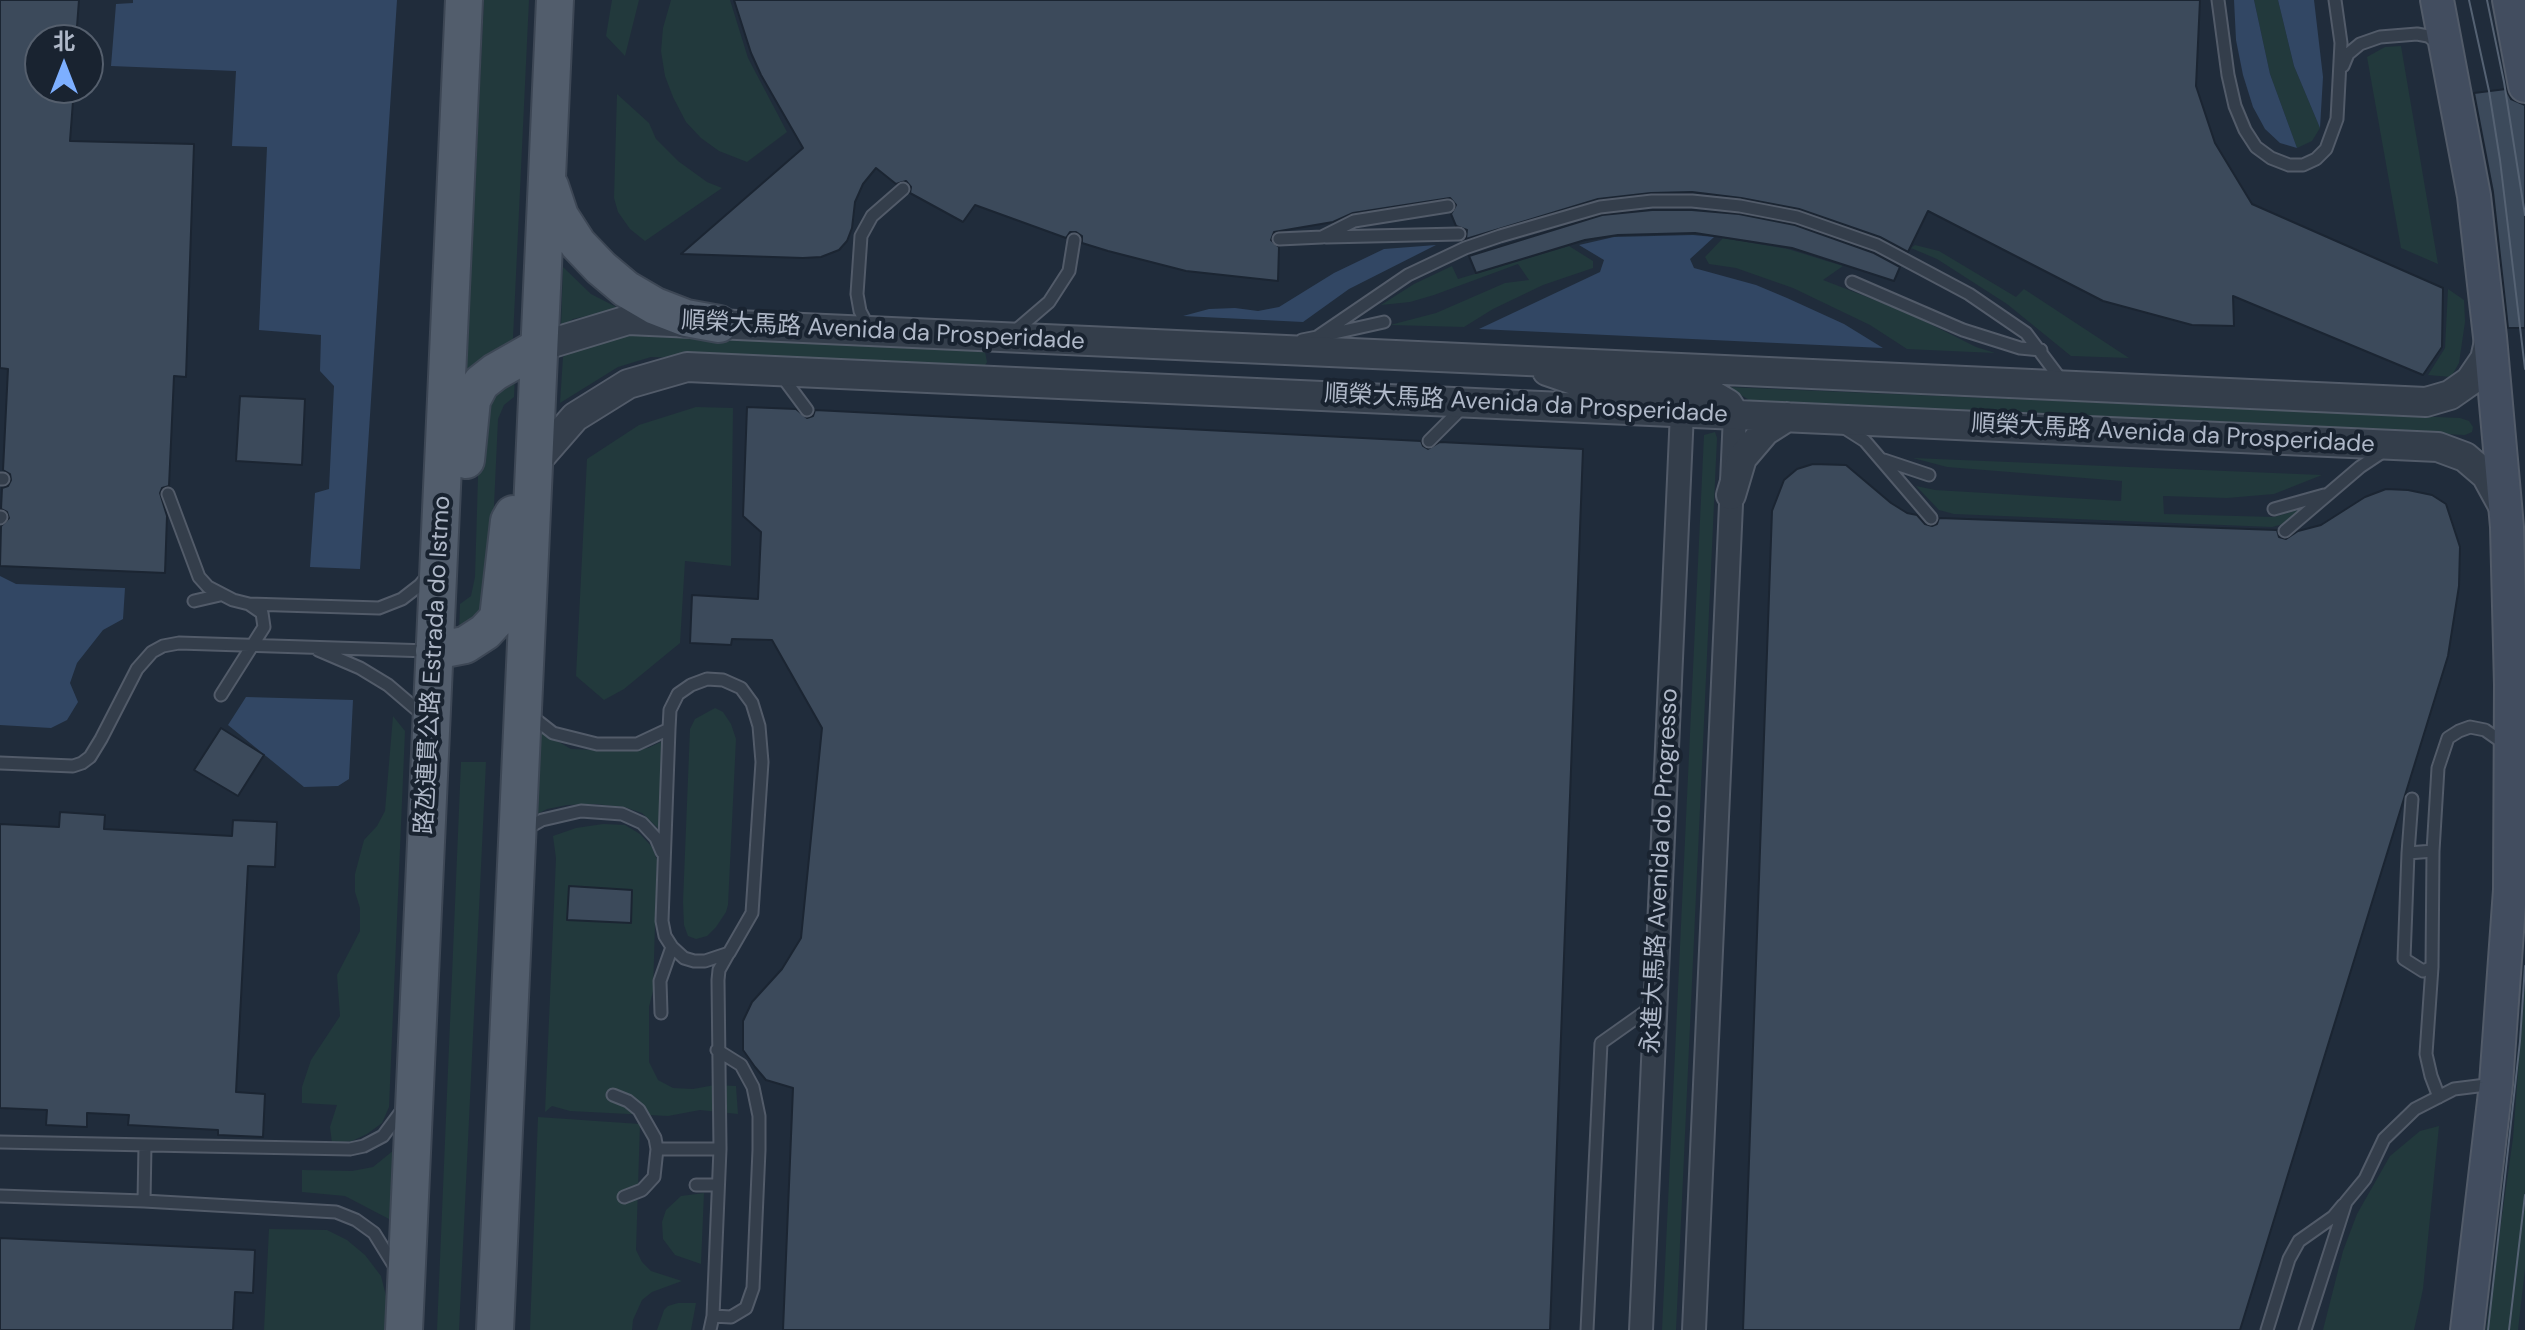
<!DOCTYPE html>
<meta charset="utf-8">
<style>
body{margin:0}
#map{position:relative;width:2525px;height:1330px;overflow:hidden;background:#202c3b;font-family:"DM Sans","Noto Sans SC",sans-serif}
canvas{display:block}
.north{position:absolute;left:24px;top:24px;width:80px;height:80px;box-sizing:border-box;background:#192330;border:2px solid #555f6d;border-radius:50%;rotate:0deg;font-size:22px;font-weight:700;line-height:32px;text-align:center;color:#afb8c8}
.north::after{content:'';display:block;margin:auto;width:28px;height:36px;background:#7dafff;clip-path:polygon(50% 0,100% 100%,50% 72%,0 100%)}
</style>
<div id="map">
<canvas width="2525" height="1330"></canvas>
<div class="north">北</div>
</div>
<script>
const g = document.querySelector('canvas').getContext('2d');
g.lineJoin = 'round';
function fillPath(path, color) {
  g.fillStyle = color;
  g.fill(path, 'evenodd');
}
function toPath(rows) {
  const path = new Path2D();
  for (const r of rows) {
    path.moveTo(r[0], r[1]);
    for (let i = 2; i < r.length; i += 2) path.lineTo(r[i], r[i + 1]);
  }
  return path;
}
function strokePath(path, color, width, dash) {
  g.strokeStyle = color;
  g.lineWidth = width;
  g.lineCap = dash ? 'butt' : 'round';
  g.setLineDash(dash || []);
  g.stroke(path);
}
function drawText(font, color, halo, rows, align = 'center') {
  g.font = font + ' "DM Sans","Noto Sans SC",sans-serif';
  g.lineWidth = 8;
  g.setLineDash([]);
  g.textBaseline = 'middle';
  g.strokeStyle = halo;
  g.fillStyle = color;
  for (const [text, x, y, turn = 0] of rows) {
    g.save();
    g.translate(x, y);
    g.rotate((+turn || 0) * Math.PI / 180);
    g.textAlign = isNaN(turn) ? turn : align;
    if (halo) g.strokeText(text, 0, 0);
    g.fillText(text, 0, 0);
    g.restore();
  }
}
fillPath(toPath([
 [484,0,529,0,512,359,469,377,466,373],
 [612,0,639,0,625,56,606,36],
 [671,0,730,0,748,58,787,132,747,162,719,151,701,138,686,122,673,97,665,76,661,51,663,28],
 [2254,0,2278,0,2294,66,2320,128,2312,141,2297,148,2270,74],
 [2401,46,2438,264,2401,248,2367,57,2385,47],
 [617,94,649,123,656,139,678,161,707,182,722,188,645,241,630,229,618,212,614,198],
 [1723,238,1788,249,1843,266,1823,280,1906,312,1976,347,1995,353,1907,349,1870,325,1793,288,1736,268,1709,264,1705,257],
 [1915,245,1939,251,2016,297,2024,289,2129,358,2071,356,2007,304,1937,259,1911,248],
 [1569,246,1593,261,1593,268,1543,285,1493,309,1464,327,1390,325,1436,313,1505,283,1529,280,1518,264,1434,295,1410,302,1381,305,1414,284,1452,266,1458,279],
 [563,267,591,294,628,313,587,316,573,319,561,327],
 [2448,289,2464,300,2465,322,2459,363,2451,377,2428,375,2445,348],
 [634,332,980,348,985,352,987,362,984,367,977,368,651,357,618,367,560,403,563,357,570,351],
 [515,375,514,397,504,405,498,419,490,594,483,618,459,635,460,604,471,596,475,577,480,410,490,392],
 [1727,387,2460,418,2469,421,2473,427,2472,432,2465,435,1760,402,1751,401],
 [696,407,733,408,731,566,685,561,680,643,624,689,604,700,576,676,587,459,639,425],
 [1715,432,1717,438,1676,1330,1662,1330,1704,435],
 [1913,458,2322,475,2274,494,2227,498,2163,496,2164,514,2274,517,2298,510,2287,523,2272,527,1954,514,1939,510,1916,486,1935,490,2121,501,2122,481,1947,467],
 [715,708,723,712,731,724,736,739,728,905,726,912,716,927,707,936,696,939,688,936,684,925,683,902,690,729,695,719],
 [393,716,405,731,389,1107,382,1123,367,1134,352,1141,332,1143,330,1127,337,1105,302,1103,302,1087,311,1060,340,1016,337,975,360,931,360,908,355,892,355,874,364,840,377,826,385,811],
 [531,726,571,749,623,751,648,748,663,741,659,829,642,813,624,807,595,804,567,805,547,809,526,820],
 [461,762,486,762,459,1330,437,1330],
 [603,824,625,825,640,834,652,847,657,860,653,991,649,1007,649,1062,658,1080,673,1088,693,1089,715,1085,736,1086,738,1114,700,1110,668,1116,570,1111,552,1106,545,1112,556,858,553,836,576,828],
 [2525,982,2525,1269,2518,1330,2486,1330,2513,1138],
 [538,1117,640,1124,636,1250,642,1262,651,1271,682,1281,652,1292,642,1300,633,1320,632,1330,530,1330],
 [2439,1126,2423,1289,2414,1330,2323,1330,2343,1251,2357,1214,2390,1156,2420,1131],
 [394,1150,389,1219,345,1196,302,1192,302,1170,352,1171,373,1167],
 [704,1193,701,1264,675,1255,663,1239,662,1222,666,1210,681,1196],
 [269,1229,327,1230,347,1240,365,1255,381,1276,388,1304,388,1330,264,1330],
 [678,1303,696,1303,691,1330,657,1330,664,1310,668,1306]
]), '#22393c');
fillPath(toPath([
 [133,0,397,0,360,569,310,567,315,493,329,489,334,386,320,371,321,335,259,330,267,147,232,146,236,71,111,66,116,4,133,3],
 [2234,0,2254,0,2270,74,2297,148,2280,143,2265,129,2253,107,2243,75,2236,40],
 [2278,0,2314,0,2323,77,2320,128,2294,66],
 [1693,235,1714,237,1690,259,1694,268,1756,285,1787,298,1844,324,1883,348,1479,329,1600,272,1604,260,1579,245,1614,237],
 [1436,245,1349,289,1303,322,1183,316,1209,309,1235,308,1258,311,1279,307,1334,273,1384,249],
 [0,576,16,584,125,588,123,619,103,630,77,663,70,683,78,702,67,720,51,728,0,725],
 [246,697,353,700,349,779,338,786,304,787,228,725]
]), '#324764');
const building = toPath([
 [0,0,79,0,76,40,40,40,40,88,74,88,70,141,194,144,186,377,174,376,169,486,162,488,160,493,167,516,165,573,0,566,1,526,9,518,7,512,1,509,2,488,8,486,11,480,10,474,3,470,8,369,0,368,0,0],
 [734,0,2200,0,2196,86,2215,143,2252,204,2443,288,2442,347,2423,375,2233,296,2234,326,2192,325,2103,301,1928,211,1908,252,1880,237,1799,209,1741,198,1692,192,1651,193,1598,199,1466,239,1467,230,1456,226,1451,214,1456,205,1450,198,1353,213,1333,222,1274,232,1271,240,1279,247,1278,281,1186,271,1108,251,1082,243,1082,236,1076,232,1070,232,1066,238,975,205,963,222,910,193,911,187,906,181,896,184,876,168,863,184,855,202,852,228,847,241,839,250,821,257,803,258,681,254,803,148,761,75,751,53,734,0],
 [2506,89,2511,99,2525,105,2525,328,2508,328,2493,192,2474,93,2506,89],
 [1652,210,1692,210,1739,214,1795,225,1874,253,1900,267,1894,281,1792,248,1695,233,1618,235,1585,240,1476,273,1469,256,1602,215,1652,210],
 [240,396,305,399,302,465,236,461,240,396],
 [747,407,796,409,807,418,813,416,815,410,1421,441,1423,446,1428,449,1440,442,1583,449,1550,1330,783,1330,793,1088,766,1080,755,1067,743,1050,743,1021,752,1002,782,969,801,938,822,728,772,640,732,639,731,645,690,643,692,595,758,599,761,532,743,516,747,407],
 [1813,464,1846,465,1891,503,1907,513,1917,515,1925,524,1932,526,1937,524,1939,518,2277,530,2279,537,2286,539,2298,531,2321,525,2365,497,2386,489,2408,490,2432,495,2446,504,2460,547,2459,586,2448,656,2240,1330,1743,1330,1772,511,1784,480,1797,469,1813,464],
 [221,728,264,755,238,796,194,770,221,728],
 [60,812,105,815,104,829,232,836,233,820,277,822,275,867,248,866,236,1092,265,1094,263,1137,218,1135,218,1130,128,1125,129,1115,87,1113,87,1127,46,1125,47,1110,0,1108,0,824,59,827,60,812],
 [569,886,632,890,631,923,567,920,569,886],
 [0,1238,255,1250,253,1293,235,1292,233,1330,0,1330,0,1238]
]);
fillPath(building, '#3c4a5b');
strokePath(building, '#1b2532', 2);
const service = toPath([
 [2218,0,2228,75,2235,106,2245,130,2256,147,2271,158,2289,165,2303,165,2316,159,2326,149,2337,119,2341,43,2335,0],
 [2343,66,2348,54,2360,44,2380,37,2417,34,2428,36,2438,44],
 [1326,237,1459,234],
 [1279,239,1322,237,1354,221,1448,206],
 [1852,282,1963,330,2020,348,2041,350],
 [869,328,860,311,857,294,861,236,872,216,903,189],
 [1014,332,1049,302,1069,271,1074,240],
 [1321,336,1384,322],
 [1302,340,1317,337,1408,275,1465,248,1500,236,1600,207,1652,201,1692,201,1740,206,1797,217,1877,245,1969,294,2026,333,2062,381],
 [781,375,807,410],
 [1843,427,1865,441,1931,518],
 [1429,441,1464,406],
 [1884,460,1929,475],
 [0,479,3,479],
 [168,494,199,577,208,587,233,600,249,604,379,608,402,599,420,585,429,574],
 [2274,509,2324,495],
 [0,518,1,517],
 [2285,531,2360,467,2384,451],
 [194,601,220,595],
 [318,650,360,668,388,685,422,714],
 [707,679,723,680,741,688,752,703,759,726,762,762,752,913,729,953,705,961,694,961,684,958,672,947,665,936,662,921,669,729,670,710,678,694,691,685,707,679],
 [221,695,264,627,262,613,249,604],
 [530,715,553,733,597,744,637,744,669,729],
 [0,763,73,766,82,763,90,757,101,739,137,669,152,652,163,646,179,643,429,651],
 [524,830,542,820,581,811,622,814,642,823,656,838,662,852],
 [2408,853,2412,799],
 [2432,967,2423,971,2404,959,2408,853,2433,851],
 [661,1013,660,981,672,947],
 [613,1095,628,1101,639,1110,655,1138,657,1149,654,1177,642,1190,624,1197],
 [2439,1097,2431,1076,2426,1054,2432,967,2433,851,2438,768,2448,738,2459,731,2470,727,2485,730,2505,744],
 [0,1142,350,1149,364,1146,383,1136,403,1109],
 [657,1149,720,1149],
 [696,1185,718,1185],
 [0,1196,144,1201,336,1212,356,1220,374,1233,395,1267],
 [144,1201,145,1145],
 [713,1316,731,1317,746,1308,753,1288,759,1150,759,1116,753,1087,741,1065,717,1050],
 [710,1330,713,1316,720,1149,718,980,719,970,728,954],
 [1587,1330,1601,1043,1656,1004],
 [2267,1330,2289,1259,2299,1241,2333,1217,2343,1205],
 [2305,1330,2346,1202,2365,1179,2384,1139,2415,1109,2454,1089,2494,1084]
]);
const minor = toPath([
 [1641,1330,1682,412],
 [1694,1330,1735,415]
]);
const tertiary = toPath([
 [539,347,628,320,2426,402,2450,395,2470,381,2485,359,2490,337],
 [1547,371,1594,387,1706,391,1728,404,1735,415],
 [534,464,575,417,628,384,687,367,2438,447,2465,457,2486,475,2503,506],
 [1731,495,1742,458,1765,431,1787,417]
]);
const secondary = toPath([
 [2437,0,2474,196,2490,337,2507,527,2511,685,2510,890,2496,1084,2467,1330],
 [2509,0,2525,86]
]);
const primary = toPath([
 [550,186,560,216,578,244,601,268,626,289,655,306,686,318,719,324],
 [466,460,472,400,481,383,495,372,539,347],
 [434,651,465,645,485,632,498,618,509,521,513,514],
 [404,1330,464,0],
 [495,1330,555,0]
]);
strokePath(service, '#525b69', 15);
strokePath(minor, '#525b69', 26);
strokePath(tertiary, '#525b69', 32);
strokePath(secondary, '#525b69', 36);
strokePath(primary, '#3d4755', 40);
strokePath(service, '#343e4b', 11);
strokePath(minor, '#343e4b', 22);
strokePath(tertiary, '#343e4b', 28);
strokePath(secondary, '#424d5f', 32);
strokePath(primary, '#525d6c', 36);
strokePath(toPath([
 [2469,0,2489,91,2500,160,2525,369],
 [2487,0,2504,82,2525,215],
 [2488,1330,2520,1041,2525,966],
 [2509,1330,2525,1195]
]), '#556273', 2);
drawText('24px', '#afb8c8', '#192330', [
 ["順榮大馬路 Avenida da Prosperidade",883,332,3],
 ["順榮大馬路 Avenida da Prosperidade",1526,405,3],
 ["順榮大馬路 Avenida da Prosperidade",2173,435,3],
 ["路氹連貫公路 Estrada do Istmo",434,665,-87],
 ["永進大馬路 Avenida do Progresso",1661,871,-87]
]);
</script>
